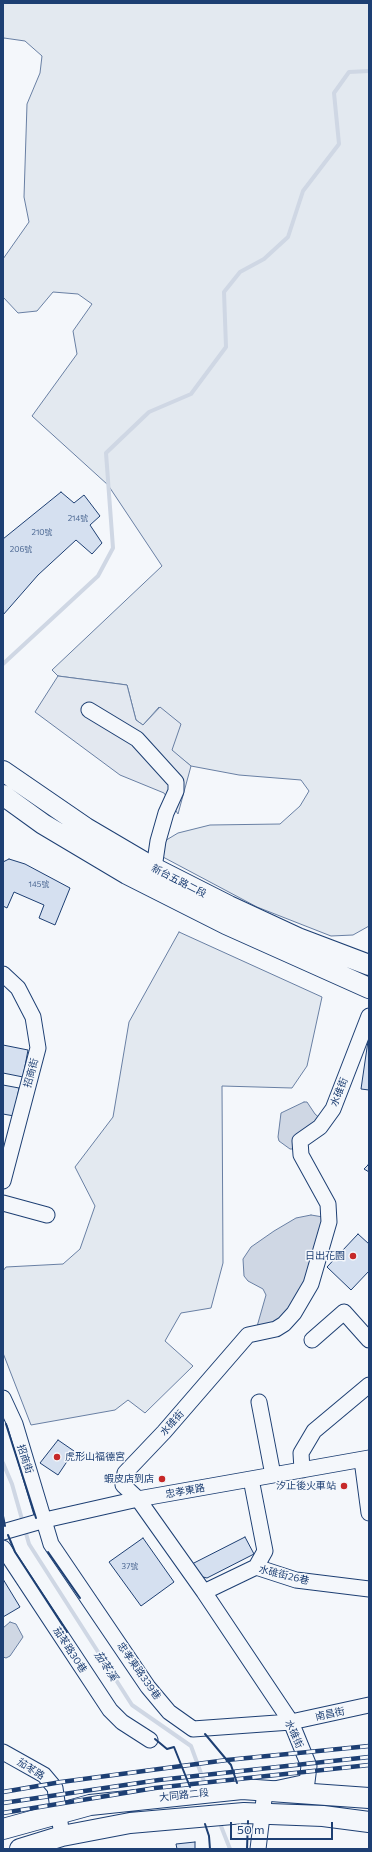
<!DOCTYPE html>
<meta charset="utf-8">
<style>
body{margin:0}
#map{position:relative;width:372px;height:1852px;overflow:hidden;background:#f4f7fb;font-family:Commissioner,sans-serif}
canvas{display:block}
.frame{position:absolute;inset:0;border:4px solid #1d3f73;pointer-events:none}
.scale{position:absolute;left:230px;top:1822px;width:103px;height:18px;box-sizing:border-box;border:2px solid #1d3f73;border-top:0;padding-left:5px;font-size:12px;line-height:14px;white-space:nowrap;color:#1d3f73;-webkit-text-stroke:3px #f4f7fb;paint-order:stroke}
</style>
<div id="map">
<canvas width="372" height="1852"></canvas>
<div class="frame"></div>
<div class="scale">50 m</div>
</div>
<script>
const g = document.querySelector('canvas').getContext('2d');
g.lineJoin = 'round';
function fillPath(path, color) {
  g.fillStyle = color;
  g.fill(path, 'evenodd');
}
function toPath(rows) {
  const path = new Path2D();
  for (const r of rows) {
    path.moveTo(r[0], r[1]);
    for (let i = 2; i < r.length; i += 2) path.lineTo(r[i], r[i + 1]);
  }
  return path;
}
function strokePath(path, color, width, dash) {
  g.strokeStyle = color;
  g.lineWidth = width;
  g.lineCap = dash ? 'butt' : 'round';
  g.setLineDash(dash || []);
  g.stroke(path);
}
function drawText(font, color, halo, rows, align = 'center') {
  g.font = font + ' Commissioner,"Noto Sans TC",sans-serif';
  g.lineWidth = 3;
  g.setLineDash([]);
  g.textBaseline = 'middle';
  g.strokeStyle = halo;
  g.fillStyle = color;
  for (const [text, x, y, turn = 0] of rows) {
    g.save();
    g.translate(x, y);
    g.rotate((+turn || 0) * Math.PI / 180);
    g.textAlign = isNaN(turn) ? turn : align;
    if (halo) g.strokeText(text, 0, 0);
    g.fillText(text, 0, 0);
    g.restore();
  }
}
const green = toPath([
 [3,3,369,3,369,926,353,935,331,936,257,907,163,857,163,842,178,833,210,825,280,824,300,806,309,791,301,780,239,775,191,766,172,751,159,707,143,725,136,720,127,685,58,676,52,670,162,566,108,485,32,416,77,354,73,331,92,304,78,294,53,292,37,311,18,313,3,297,3,259,29,222,24,197,27,104,40,73,42,56,25,41,4,38,3,40,3,3],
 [179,932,322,997,307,1066,292,1088,222,1086,223,1263,211,1308,181,1313,165,1341,193,1366,145,1413,128,1400,115,1410,31,1425,3,1353,3,1271,6,1267,63,1264,80,1249,95,1206,75,1167,113,1117,129,1022,179,932]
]);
fillPath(green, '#e3e9f0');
strokePath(green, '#687fa3', 1);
const parking = toPath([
 [58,676,127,685,136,720,143,725,160,707,181,724,172,750,191,766,178,814,164,793,120,775,35,712,58,676]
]);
fillPath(parking, '#e3e8f0');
strokePath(parking, '#687fa3', 1);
const water = toPath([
 [304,1102,307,1102,315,1114,322,1120,294,1149,290,1149,279,1141,278,1137,281,1113,304,1102],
 [311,1215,323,1217,308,1282,282,1319,256,1330,266,1295,263,1289,248,1281,244,1276,243,1259,251,1247,274,1231,296,1218,311,1215],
 [10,1622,16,1624,23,1637,10,1656,6,1658,3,1657,3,1628,10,1622]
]);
fillPath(water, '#cfd7e4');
strokePath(water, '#687fa3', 1);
strokePath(toPath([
 [3,664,98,576,113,548,106,453,149,412,191,394,226,347,224,292,240,272,264,259,288,237,303,191,339,144,334,93,349,72,369,71],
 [3,1463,12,1484,29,1544,132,1705,191,1746,206,1787],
 [219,1821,230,1849]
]), '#cfd7e4', 4);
const building = toPath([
 [61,492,74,503,84,495,100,516,90,525,102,543,92,554,76,540,38,575,3,615,3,539,61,492],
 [9,859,25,864,70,888,55,925,39,918,44,905,14,892,7,908,3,906,3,862,9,859],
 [368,1041,369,1041,369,1090,361,1089,368,1041],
 [3,1045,28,1050,23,1077,3,1073,3,1045],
 [3,1085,19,1088,14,1116,3,1114,3,1085],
 [368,1165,369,1166,369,1172,364,1169,368,1165],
 [358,1234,369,1244,369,1271,351,1290,327,1267,358,1234],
 [58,1440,74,1451,58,1475,40,1463,58,1440],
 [245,1537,254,1554,207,1578,199,1576,190,1565,245,1537],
 [143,1538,174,1582,141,1606,109,1562,143,1538],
 [3,1579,20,1607,3,1617,3,1579],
 [195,1842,195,1849,177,1849,176,1844,195,1842]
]);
fillPath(building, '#d5e0f0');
strokePath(building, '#1d3f73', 1);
const minor = toPath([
 [89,710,137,739,176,782,176,791,166,813,158,841,154,868],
 [3,974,18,988,33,1017,38,1048,3,1181],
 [3,1203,47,1215],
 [312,1340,344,1312,369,1340],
 [3,1398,15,1424,51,1544,148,1687,169,1712,193,1729,291,1722,369,1705],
 [259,1402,273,1475],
 [362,1460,369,1513],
 [302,1470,301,1453,314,1431,369,1385],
 [251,1479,265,1551,256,1567],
 [3,1532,45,1520,138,1499,369,1458],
 [3,1548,110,1710,122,1722,150,1740],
 [204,1592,256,1567,296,1580,369,1589],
 [3,1752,44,1775,55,1788,62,1836],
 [258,1849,265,1791,307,1782,309,1766,291,1722,204,1592,138,1499,123,1485,125,1473,164,1432,248,1335,276,1329,284,1324,294,1313,311,1284,329,1222,328,1204,301,1155,300,1141,320,1127,333,1109,369,1016]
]);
const major = toPath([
 [3,771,86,828,154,868,229,906,298,938,369,965],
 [3,795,43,824,127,874,226,924,369,988],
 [3,1829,90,1805,242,1789,369,1798],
 [20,1849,62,1836,130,1823,244,1813,323,1816,369,1822]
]);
strokePath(minor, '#1d3f73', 17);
strokePath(major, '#1d3f73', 22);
strokePath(minor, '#f4f7fb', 15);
strokePath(major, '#f4f7fb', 20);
const rail = toPath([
 [3,1792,61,1782,227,1760,369,1746],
 [3,1803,159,1780,369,1757],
 [3,1813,155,1788,369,1765]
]);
strokePath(rail, '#1d3f73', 4.5);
strokePath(rail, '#f4f7fb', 3, [9]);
strokePath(toPath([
 [6,1424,36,1518],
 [3,1516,5,1526],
 [8,1535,15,1552,67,1632],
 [48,1552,80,1598],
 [205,1734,231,1765,237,1783],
 [155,1739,167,1749,174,1747,190,1787],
 [205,1824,209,1836,210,1849],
 [247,1849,248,1821]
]), '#1d3f73', 2);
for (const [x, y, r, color] of [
 [353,1256,4,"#c62828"],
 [57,1457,4,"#c62828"],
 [162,1479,4,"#c62828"],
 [344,1486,4,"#c62828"]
]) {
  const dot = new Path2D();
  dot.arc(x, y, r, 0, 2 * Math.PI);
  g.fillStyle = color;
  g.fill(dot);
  strokePath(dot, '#f4f7fb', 1.5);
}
drawText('8px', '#4b6792', null, [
 ["214號",78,518],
 ["210號",42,532],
 ["206號",21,549],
 ["145號",39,884],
 ["37號",130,1566]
]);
drawText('10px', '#1d3f73', '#f4f7fb', [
 ["新台五路二段",179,881,27],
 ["招商街",31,1073,-75],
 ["水碓街",339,1092,-68],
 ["水碓街",172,1423,-48],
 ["招商街",25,1459,72],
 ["忠孝東路",185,1491,-10],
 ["水碓街26巷",284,1575,14],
 ["茄苳路30巷",70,1650,57],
 ["忠孝東路339巷",139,1671,55],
 ["南昌街",330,1714,-12],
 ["水碓街",294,1734,65],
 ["茄苳路",31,1769,32],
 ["大同路二段",184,1795,-6]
]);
drawText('10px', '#1d3f73', '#f4f7fb', [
 ["日出花園",345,1256],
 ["虎形山福德宮",65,1457,"left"],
 ["蝦皮店到店",154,1479],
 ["汐止後火車站",336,1486]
], 'right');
drawText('italic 11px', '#1d3f73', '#f4f7fb', [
 ["茄苳溪",106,1666,57]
]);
</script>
